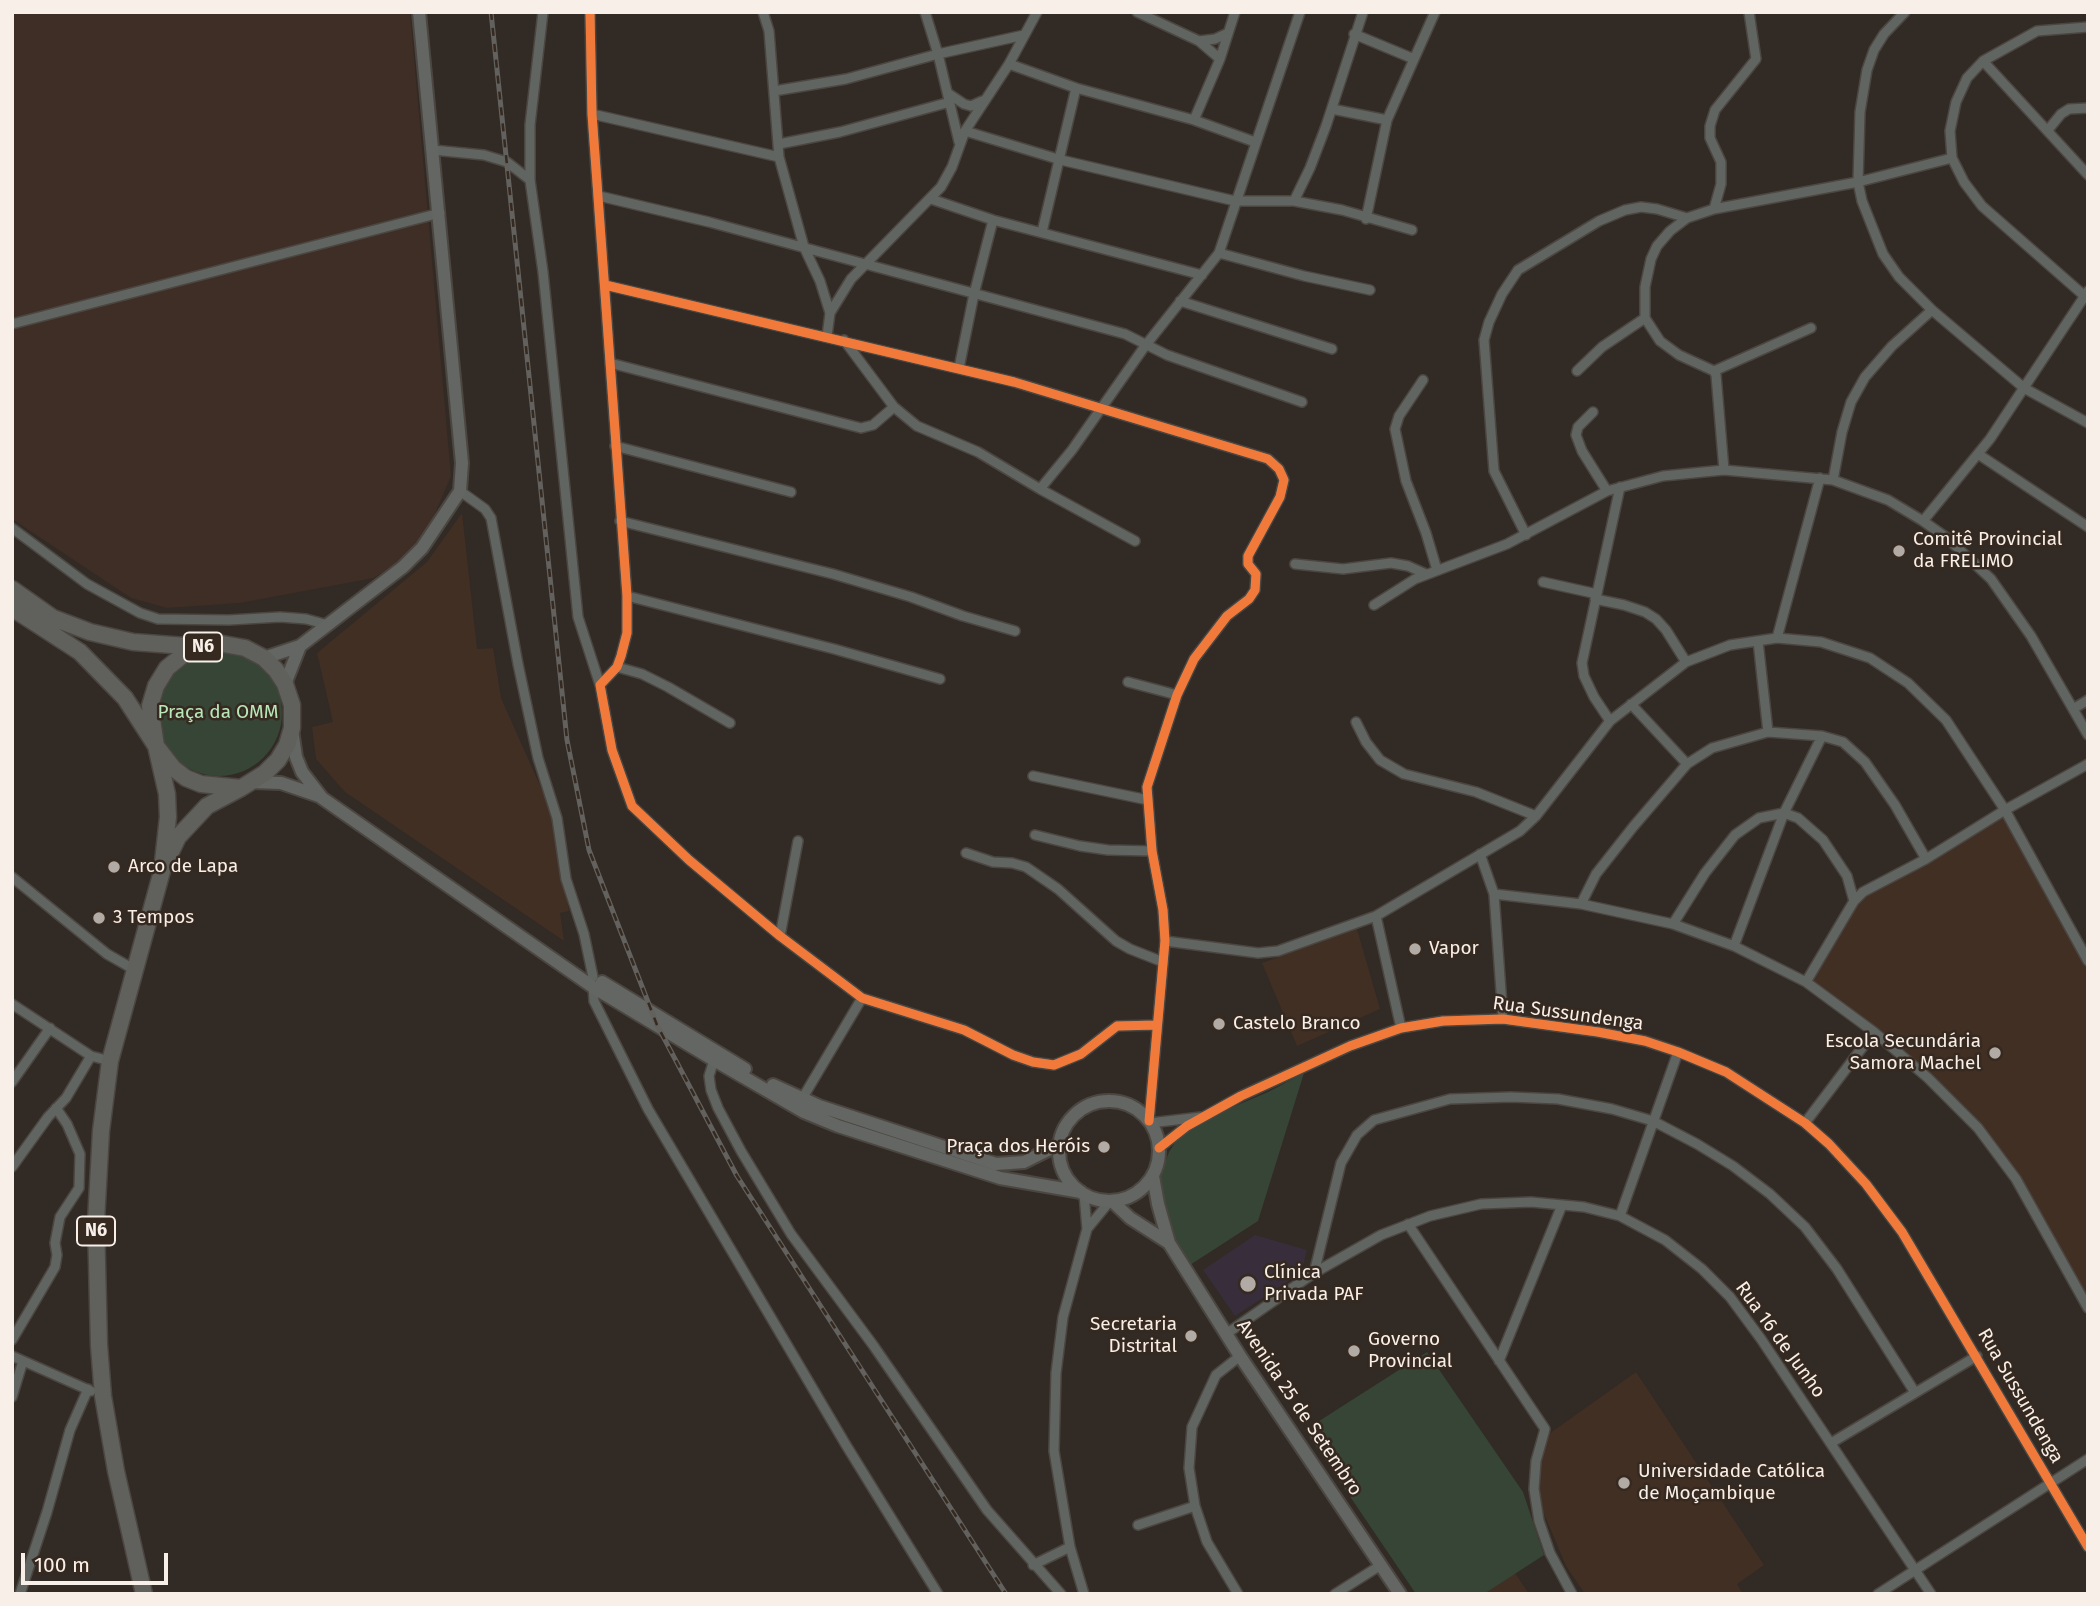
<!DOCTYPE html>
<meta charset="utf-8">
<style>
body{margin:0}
#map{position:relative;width:2100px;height:1606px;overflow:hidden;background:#312a25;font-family:"Fira Sans",sans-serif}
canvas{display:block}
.frame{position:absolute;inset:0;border:14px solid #f8efe9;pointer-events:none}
.scale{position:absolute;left:21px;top:1553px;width:147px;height:32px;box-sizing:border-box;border:4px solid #f8efe9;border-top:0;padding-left:9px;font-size:21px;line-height:24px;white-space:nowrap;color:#f8efe9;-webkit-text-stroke:5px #362920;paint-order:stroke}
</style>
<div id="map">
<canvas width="2100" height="1606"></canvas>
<div class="frame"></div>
<div class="scale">100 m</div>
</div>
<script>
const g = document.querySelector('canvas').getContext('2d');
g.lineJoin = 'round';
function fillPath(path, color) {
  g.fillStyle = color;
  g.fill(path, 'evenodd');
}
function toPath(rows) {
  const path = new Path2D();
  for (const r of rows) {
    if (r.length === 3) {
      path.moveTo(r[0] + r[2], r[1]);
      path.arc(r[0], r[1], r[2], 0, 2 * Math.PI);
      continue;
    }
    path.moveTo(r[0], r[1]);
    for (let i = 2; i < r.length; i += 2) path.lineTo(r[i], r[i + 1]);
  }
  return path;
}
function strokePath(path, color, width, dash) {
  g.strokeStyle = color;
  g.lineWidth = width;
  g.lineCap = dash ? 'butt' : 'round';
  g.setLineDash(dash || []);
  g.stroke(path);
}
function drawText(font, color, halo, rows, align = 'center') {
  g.font = font + ' "Fira Sans",sans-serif';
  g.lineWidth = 5;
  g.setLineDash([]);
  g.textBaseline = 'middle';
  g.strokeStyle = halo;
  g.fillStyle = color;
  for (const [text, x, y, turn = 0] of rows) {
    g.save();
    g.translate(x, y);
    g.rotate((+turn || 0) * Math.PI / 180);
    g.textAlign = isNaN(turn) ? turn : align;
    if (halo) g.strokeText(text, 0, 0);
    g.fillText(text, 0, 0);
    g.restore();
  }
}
fillPath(toPath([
 [462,513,477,649,493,648,501,698,550,808,569,911,560,913,564,941,345,792,316,759,312,727,333,722,317,653,427,562],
 [2002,814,2088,965,2088,1298,2085,1300,2015,1180,1977,1125,1809,983,1854,901],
 [1357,929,1380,1009,1297,1046,1262,963],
 [1636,1372,1764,1565,1737,1584,1743,1594,1585,1594,1566,1566,1537,1497,1538,1470,1546,1436],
 [1515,1573,1529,1594,1484,1594]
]), '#412f24');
fillPath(toPath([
 [12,12,410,12,451,476,427,533,395,564,374,578,240,603,167,608,131,598,12,519]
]), '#3e2e25');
fillPath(toPath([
 [1255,1235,1307,1250,1301,1273,1235,1316,1203,1270]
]), '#382e3b');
fillPath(toPath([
 [219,713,63],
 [1304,1073,1258,1221,1190,1265,1162,1218,1159,1196,1160,1177,1169,1152,1182,1132,1193,1124,1268,1092],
 [1427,1352,1523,1492,1544,1555,1484,1594,1416,1594,1305,1430]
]), '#364535');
const street = toPath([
 [543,12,530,125,530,180,543,272,578,617,600,685],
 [590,12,592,114,627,596,627,633,621,656,617,667,600,685,612,750,632,806,689,860,780,936,862,998,964,1030,1013,1055,1033,1062,1054,1065,1081,1054,1117,1026,1157,1025],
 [763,12,769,31,779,157,804,247,820,281,830,313],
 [925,12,938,54,959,142],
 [1905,12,1884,34,1874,50,1867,70,1860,112,1858,182,1862,201,1883,254,1899,277,1932,310,2024,388,2088,423],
 [2088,27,2037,31,1983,61,1967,78,1956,102,1950,131,1952,158,1964,182,1982,206,2088,299],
 [1354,34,1414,59],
 [1199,41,1215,39,1228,33],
 [1220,59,1235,12],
 [1983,61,2088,175],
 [1009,64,1076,88,1194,120,1220,59,1199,41,1137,12],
 [774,91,846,79,938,54,1024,35],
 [949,94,964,104,971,106,982,101],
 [1332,109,1387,120],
 [592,114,779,157],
 [1194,120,1255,142],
 [2048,130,2061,114,2069,109,2088,108],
 [965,131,1061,160,1235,201,1294,201,1310,168,1326,126,1363,12],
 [779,144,840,132,950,102],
 [433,150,484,155,507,162,530,180],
 [599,196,709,222,1125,334,1167,355,1302,402],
 [931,199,993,220,1202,275],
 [1294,201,1342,210,1412,230],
 [1714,209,1721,184,1721,162,1710,138,1710,126,1715,110,1756,59,1749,12],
 [1366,219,1387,120,1435,12],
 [1042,232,1076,88],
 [1219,253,1304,276,1370,290],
 [605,285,1014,382,1268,459,1279,469,1284,480,1280,497,1248,556,1248,564,1256,574,1255,590,1249,599,1227,616,1194,659,1177,695,1147,787,1152,851,1163,910,1165,941,1149,1121],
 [1180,301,1332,349],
 [12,324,440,213],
 [827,336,830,313,851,279,941,187,952,167,965,131,1009,64,1037,12],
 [844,340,894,407,917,426,978,452,1040,489,1072,450,1145,346,1219,253,1300,12],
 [610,363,861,428,873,425,894,407],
 [959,368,974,294,993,220],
 [1577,371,1602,347,1645,318],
 [1714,371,1811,328],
 [1423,380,1399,416,1395,429,1406,481,1426,533,1437,570],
 [1593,412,1578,427,1576,435,1582,451,1607,491],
 [615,446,791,492],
 [1978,454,2088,527],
 [1724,470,1716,375,1714,371,1679,355,1660,341,1645,318,1645,287,1651,259,1657,246,1670,231,1687,218,1714,209,1858,182,1952,158],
 [1833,480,1842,432,1851,402,1865,377,1892,346,1932,310],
 [1040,489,1135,541],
 [460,491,485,509,491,518,518,664,538,758,557,818,566,879,584,934,593,977],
 [620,521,833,574,911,597,963,616,1015,631],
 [1923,521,1990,439,2088,291],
 [12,528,87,584,140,613,158,619,229,620,280,617,306,619,328,625],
 [1526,535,1494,471,1484,340,1489,322,1502,294,1518,270,1599,221,1625,210,1641,207,1657,209,1687,218],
 [1295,564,1343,569,1391,563,1408,566,1426,574],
 [1543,582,1597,594],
 [627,596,834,649,940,679],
 [1595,599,1624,605,1645,612,1656,619,1666,630,1686,662],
 [1374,605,1415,579,1507,544,1607,491,1663,476,1724,470,1833,480,1888,500,1923,521,1947,538,1991,579,2031,636,2088,735],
 [1777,638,1820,478],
 [1758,641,1768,732],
 [617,667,642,674,668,687,730,723],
 [1128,682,1177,695],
 [1631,704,1687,764],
 [2073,709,2088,700],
 [1610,721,1594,697,1584,676,1582,663,1620,487],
 [1356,722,1366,742,1380,760,1404,774,1476,792,1536,816],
 [1033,776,1148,800],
 [1035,835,1080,846,1108,850,1152,851],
 [966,853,993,862,1012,863,1026,867,1058,889,1116,941,1130,949,1163,962],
 [1480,854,1494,894,1503,1019],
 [12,877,107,954,135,970],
 [1494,894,1581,904,1673,924,1734,946,1806,982,1874,1032,1928,1078,1978,1128,2016,1179,2088,1308],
 [1581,904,1596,874,1633,827,1687,764,1712,748,1768,732,1822,736,1843,742,1865,762,1895,805,1926,859],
 [1673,924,1705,873,1735,835,1759,818,1784,813,1798,818,1823,840,1847,876,1854,901],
 [780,936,798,841],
 [1165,941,1258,953,1278,951,1376,916],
 [1734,946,1784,813,1822,736],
 [1806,982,1854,901,1863,892,1926,859,2005,810,2088,764],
 [593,987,594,1001,648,1109,846,1445,938,1594],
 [12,1004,91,1056,110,1061],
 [1401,1028,1376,916,1520,831,1536,816,1610,721,1686,662,1730,645,1777,638,1821,642,1870,658,1908,683,1946,720,2005,810,2088,961],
 [714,1060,709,1076,711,1090,718,1108,741,1151,791,1234,873,1345,987,1510,1061,1594],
 [12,1082,50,1028],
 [802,1099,862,998],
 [1150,1123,1201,1117],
 [1805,1123,1874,1032],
 [1159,1148,1187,1126,1241,1096,1350,1046,1401,1028,1443,1021,1503,1019,1598,1032,1645,1041,1678,1052,1726,1072,1805,1123,1829,1144,1866,1184,1902,1232,2088,1547],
 [12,1167,48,1117,66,1098,91,1056],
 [1084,1194,1087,1229,1063,1317,1056,1373,1054,1451,1070,1547,1084,1594],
 [1620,1216,1678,1052],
 [1408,1224,1545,1429,1536,1461,1534,1489,1539,1521,1550,1553,1572,1594],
 [1087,1229,1110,1201],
 [1314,1273,1341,1163,1357,1135,1374,1120,1450,1099,1511,1097,1558,1099,1612,1109,1653,1121,1697,1144,1733,1166,1770,1194,1805,1227,1837,1269,1914,1391],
 [1226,1334,1314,1273,1381,1235,1430,1216,1481,1204,1531,1202,1584,1207,1620,1216,1665,1240,1702,1269,1730,1297,1761,1339,1931,1594],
 [12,1340,55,1267,57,1255,55,1243,60,1217,79,1188,80,1154,67,1124,56,1108],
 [12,1356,91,1391],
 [1499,1361,1562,1205],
 [12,1397,23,1361],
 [1831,1443,1977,1356],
 [1138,1525,1195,1506],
 [1033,1565,1070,1547],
 [20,1594,47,1512,70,1430,88,1389],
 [1238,1594,1207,1542,1195,1506,1189,1468,1192,1427,1216,1375,1240,1356],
 [1335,1594,1381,1565],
 [1878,1594,2088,1459]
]);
const secondary = toPath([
 [264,658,300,646,403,567,422,548,460,491,462,463,419,12],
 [285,684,300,646],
 [292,730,296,757,302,772,322,798,593,987,714,1060,804,1112,838,1126,1000,1178,1081,1192],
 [252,782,281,783,319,796],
 [602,982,745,1069],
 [773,1085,819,1106,996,1164,1024,1162,1060,1144],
 [1109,1151,50],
 [1153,1176,1158,1204,1169,1243,1240,1356,1400,1594],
 [1112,1201,1130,1218,1169,1243]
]);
const highway = toPath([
 [12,589,53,618,90,632,133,642,199,647],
 [12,608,80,652,125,698,156,746,167,794,168,817,162,871,110,1061,101,1131,96,1221,99,1345,103,1396,116,1471,144,1594],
 [168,858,178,837,207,806,241,788,265,773,278,760,287,745,292,728,292,705,285,684,276,670,264,658,245,648,223,644,202,647,183,655,167,668,156,686,150,706,156,746,173,768,186,778,201,784,241,788]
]);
strokePath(street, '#4c4641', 12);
strokePath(secondary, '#4c4641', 16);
strokePath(highway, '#4c4641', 19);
strokePath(street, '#616561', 9);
strokePath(secondary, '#636662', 12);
strokePath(highway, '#60615c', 16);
const rail = toPath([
 [491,12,567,740,589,850,657,1025,737,1176,1006,1594]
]);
strokePath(rail, '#63615d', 5);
strokePath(rail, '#362920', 2.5, [8]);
strokePath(toPath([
 [590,12,592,114,627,596,627,633,621,656,617,667,600,685,612,750,632,806,689,860,780,936,862,998,964,1030,1013,1055,1033,1062,1054,1065,1081,1054,1117,1026,1157,1025],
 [605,285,1014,382,1268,459,1279,469,1284,480,1280,497,1248,556,1248,564,1256,574,1255,590,1249,599,1227,616,1194,659,1177,695,1147,787,1152,851,1163,910,1165,941,1149,1121],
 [1159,1148,1187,1126,1241,1096,1350,1046,1401,1028,1443,1021,1503,1019,1598,1032,1645,1041,1678,1052,1726,1072,1805,1123,1829,1144,1866,1184,1902,1232,2088,1547]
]), '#f17a3a', 9);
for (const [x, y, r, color] of [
 [1899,551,7,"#b2aaa4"],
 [114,867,7,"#b2aaa4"],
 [99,918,7,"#b2aaa4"],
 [1415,949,7,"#b2aaa4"],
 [1219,1024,7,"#b2aaa4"],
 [1995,1053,7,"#b2aaa4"],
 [1104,1147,7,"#b2aaa4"],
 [1248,1284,9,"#b2aaa4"],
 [1191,1336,7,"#b2aaa4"],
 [1354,1351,7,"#b2aaa4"],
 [1624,1483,7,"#b2aaa4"]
]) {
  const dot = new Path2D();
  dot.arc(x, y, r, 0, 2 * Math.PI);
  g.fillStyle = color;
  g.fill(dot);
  strokePath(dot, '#362920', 2.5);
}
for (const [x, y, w] of [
 [203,647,38],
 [96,1231,38]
]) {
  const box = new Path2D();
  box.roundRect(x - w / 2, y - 14.5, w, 29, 5);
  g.fillStyle = '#362920';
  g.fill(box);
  strokePath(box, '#f8efe9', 2);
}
drawText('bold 18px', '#f8efe9', null, [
 ["N6",203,647],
 ["N6",96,1231]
]);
drawText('19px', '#f8efe9', '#362920', [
 ["Comitê Provincial",1913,540],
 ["da FRELIMO",1913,562],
 ["Arco de Lapa",128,867],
 ["3 Tempos",113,918],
 ["Vapor",1429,949],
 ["Castelo Branco",1233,1024],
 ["Escola Secundária",1981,1042,"right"],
 ["Samora Machel",1981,1064,"right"],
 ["Praça dos Heróis",1090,1147,"right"],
 ["Clínica",1264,1273],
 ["Privada PAF",1264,1295],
 ["Secretaria",1177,1325,"right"],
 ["Distrital",1177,1347,"right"],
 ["Governo",1368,1340],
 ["Provincial",1368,1362],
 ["Universidade Católica",1638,1472],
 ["de Moçambique",1638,1494]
], 'left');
drawText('19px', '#b8e8ba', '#362920', [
 ["Praça da OMM",218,713]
]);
drawText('19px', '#f8efe9', '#362920', [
 ["Rua Sussundenga",1568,1014,8],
 ["Rua 16 de Junho",1780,1340,54],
 ["Rua Sussundenga",2020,1396,60],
 ["Avenida 25 de Setembro",1299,1408,56]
]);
</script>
